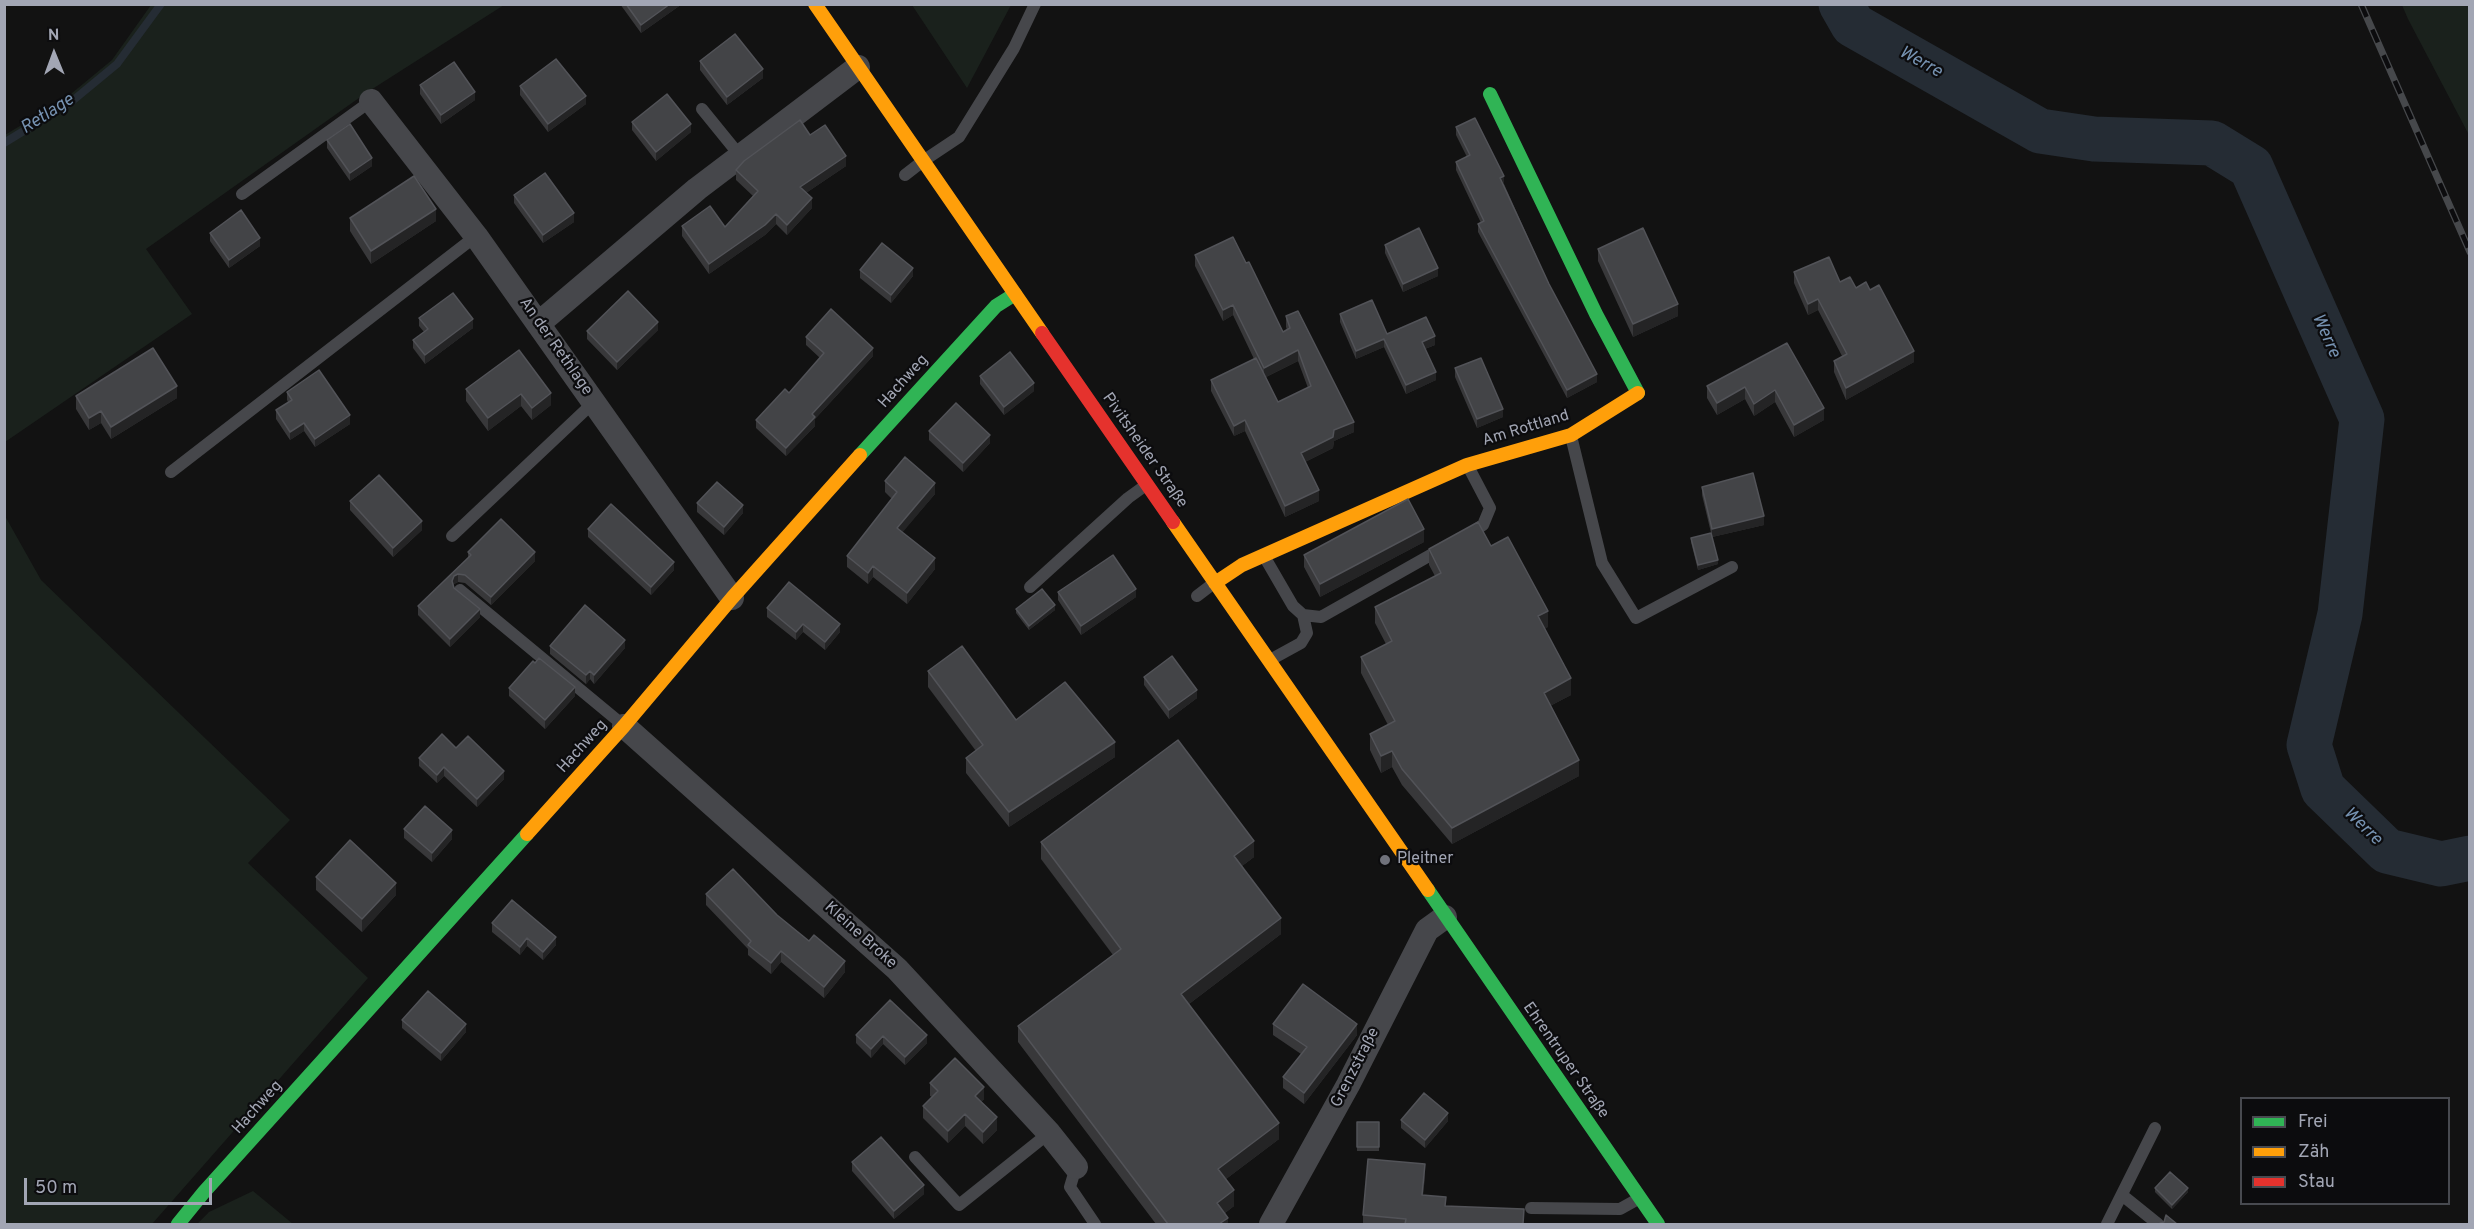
<!DOCTYPE html>
<meta charset="utf-8">
<style>
body{margin:0}
#map{position:relative;width:2474px;height:1229px;overflow:hidden;background:#121212;font-family:Overpass,sans-serif}
canvas{display:block}
.frame{position:absolute;inset:0;border:6px solid #a2a6b4;pointer-events:none}
.legend{position:absolute;left:2240px;top:1097px;width:210px;height:108px;box-sizing:border-box;background:#0c0c0e;border:2px solid #484a50;margin:0;padding:8px 10px;list-style:none;font-size:18px;color:#a2a6b4}
.legend li{display:flex;align-items:center;gap:12px;height:30px}
.legend b{width:30px;border:2px solid #484a50}
.north{position:absolute;left:24px;top:24px;width:60px;height:60px;-webkit-text-stroke:4px #0c0c0e;paint-order:stroke;rotate:359deg;font-size:16px;font-weight:700;line-height:24px;text-align:center;color:#a2a6b4}
.north::after{content:'';display:block;margin:auto;width:21px;height:27px;background:#a2a6b4;clip-path:polygon(50% 0,100% 100%,50% 72%,0 100%)}
.scale{position:absolute;left:24px;top:1178px;width:188px;height:27px;box-sizing:border-box;border:3px solid #a2a6b4;border-top:0;padding-left:8px;font-size:18px;line-height:21px;white-space:nowrap;color:#a2a6b4;-webkit-text-stroke:4px #0c0c0e;paint-order:stroke}
</style>
<div id="map">
<canvas width="2474" height="1229"></canvas>
<div class="frame"></div>
<ul class="legend">
<li><b style="height:8px;background:#30b455"></b>Frei</li>
<li><b style="height:8px;background:#ff9f0a"></b>Zäh</li>
<li><b style="height:8px;background:#e5322d"></b>Stau</li>
</ul>
<div class="north">N</div>
<div class="scale">50 m</div>
</div>
<script>
const g = document.querySelector('canvas').getContext('2d');
g.lineJoin = 'round';
function fillPath(path, color) {
  g.fillStyle = color;
  g.fill(path, 'evenodd');
}
function toPath(rows) {
  const path = new Path2D();
  for (const r of rows) {
    path.moveTo(r[0], r[1]);
    for (let i = 2; i < r.length; i += 2) path.lineTo(r[i], r[i + 1]);
  }
  return path;
}
function strokePath(path, color, width, dash) {
  g.strokeStyle = color;
  g.lineWidth = width;
  g.lineCap = dash ? 'butt' : 'round';
  g.setLineDash(dash || []);
  g.stroke(path);
}
function drawText(font, color, halo, rows, align = 'center') {
  g.font = font + ' Overpass,sans-serif';
  g.lineWidth = 4.5;
  g.setLineDash([]);
  g.textBaseline = 'middle';
  g.strokeStyle = halo;
  g.fillStyle = color;
  for (const [text, x, y, turn = 0] of rows) {
    g.save();
    g.translate(x, y);
    g.rotate((+turn || 0) * Math.PI / 180);
    g.textAlign = isNaN(turn) ? turn : align;
    if (halo) g.strokeText(text, 0, 0);
    g.fillText(text, 0, 0);
    g.restore();
  }
}
fillPath(toPath([
 [151,5,504,5,366,93,146,249,192,314,5,442,5,135,66,98,112,60],
 [912,5,1011,5,967,88],
 [2402,5,2469,5,2469,135,2408,19],
 [5,516,41,580,290,820,248,863,368,978,152,1224,5,1224],
 [253,1191,293,1224,197,1224,209,1212]
]), '#1a211c');
strokePath(toPath([
 [4,143,71,102,117,64,161,4]
]), '#252c34', 8);
strokePath(toPath([
 [1841,4,1853,25,2040,131,2094,139,2212,143,2251,167,2362,419,2340,614,2309,745,2323,789,2387,851,2441,864,2470,858]
]), '#252c34', 45);
strokePath(toPath([
 [702,109,741,157],
 [905,175,923,161,959,137,1014,48,1035,4],
 [242,194,371,101],
 [1571,436,1602,563,1636,618,1732,567],
 [171,472,476,236],
 [1469,534,1483,525,1490,508,1469,468],
 [452,536,594,402],
 [1264,556,1293,606,1303,615,1321,617,1443,548],
 [1030,587,1128,498,1146,485],
 [460,590,623,725],
 [1197,596,1214,583],
 [1270,660,1301,643,1307,633,1303,615],
 [915,1157,959,1205,1049,1133],
 [1076,1167,1070,1187,1095,1224],
 [2122,1195,2158,1224],
 [1531,1208,1620,1209,1638,1199],
 [2107,1224,2155,1128]
]), '#46474b', 12);
strokePath(toPath([
 [371,101,476,236,732,598],
 [538,324,697,189,858,67],
 [624,726,897,969,1049,1133,1076,1167],
 [1271,1224,1348,1085,1427,930,1445,917]
]), '#46474b', 24);
strokePath(toPath([
 [1490,94,1596,314,1638,393],
 [860,455,996,306,1015,294],
 [1428,890,1658,1224],
 [178,1224,204,1192,527,834]
]), '#30b455', 14);
strokePath(toPath([
 [815,4,1042,333],
 [1173,522,1428,890],
 [1215,583,1242,565,1467,465,1571,435,1638,393],
 [527,834,624,726,732,598,860,455]
]), '#ff9f0a', 14);
strokePath(toPath([
 [1042,333,1173,522]
]), '#e5322d', 14);
const rail = toPath([
 [2361,4,2470,252]
]);
strokePath(rail, '#46484b', 7);
strokePath(rail, '#0c0c0e', 4.5, [14]);
fillPath(toPath([
 [620,4,682,4,641,33],
 [700,61,763,78,727,105,700,70],
 [420,85,475,100,441,124,420,94],
 [520,86,586,104,548,132,520,95],
 [632,122,691,132,656,161,632,130],
 [1456,127,1504,184,1549,284,1597,382,1567,398,1478,232,1478,224,1481,223,1456,170,1456,162,1467,157,1456,135],
 [810,135,846,166,806,193,812,208,787,235,776,224,765,235,709,274,682,236,682,226,725,227,753,196,736,180,736,170],
 [327,140,372,166,350,181,327,148],
 [514,195,574,222,543,243,514,203],
 [350,218,436,221,371,264,350,231],
 [210,233,260,246,229,268,210,241],
 [1385,245,1438,276,1403,292,1385,253],
 [1598,249,1678,316,1633,337,1598,261],
 [1195,255,1246,263,1283,332,1287,330,1286,327,1286,316,1354,432,1334,441,1333,448,1305,462,1319,501,1285,517,1245,431,1234,436,1211,391,1211,380,1254,359,1233,315,1223,321,1195,266],
 [1298,361,1308,388,1278,402,1266,377],
 [860,270,913,276,891,303,860,278],
 [1794,272,1840,282,1856,288,1870,290,1914,362,1846,400,1834,372,1834,361,1842,356,1818,310,1808,315,1794,283],
 [1340,314,1387,334,1435,345,1425,349,1436,380,1406,394,1384,347,1356,359,1340,322],
 [419,318,473,328,425,364,413,348,413,340,424,332,419,326],
 [658,330,617,370,587,339,587,331],
 [806,337,873,356,815,419,815,426,786,456,756,428,756,420,789,393,820,358,806,345],
 [1787,343,1824,420,1794,437,1775,402,1754,416,1745,399,1717,415,1707,398,1707,386],
 [519,350,551,405,532,420,521,406,488,431,466,401,466,389],
 [1455,368,1503,417,1477,428,1455,377],
 [980,376,1034,391,1004,415,980,384],
 [287,392,350,424,315,447,304,431,290,440,276,419,276,410,288,402,287,400],
 [76,396,177,398,111,439,101,423,89,430,76,409],
 [929,431,990,443,963,472,929,440],
 [885,481,935,494,902,532,935,569,907,604,873,577,868,584,847,567,847,556,892,499,885,492],
 [1702,487,1764,525,1712,537,1702,495],
 [350,501,422,530,393,557,350,510],
 [697,503,743,513,724,535,697,512],
 [588,529,674,570,651,595,588,537],
 [1691,538,1718,564,1698,570,1691,542],
 [1424,542,1320,597,1304,567,1304,555],
 [1491,546,1548,627,1545,628,1571,695,1550,706,1579,776,1452,844,1402,785,1392,767,1381,773,1370,750,1370,734,1388,725,1361,673,1361,657,1386,644,1375,623,1375,607,1435,576,1429,565,1429,549],
 [468,552,535,561,491,605,465,583,458,582,454,584,454,588,480,617,450,647,418,615,418,606,468,558],
 [1058,592,1136,597,1081,635,1058,600],
 [767,608,840,632,825,650,803,632,796,640,767,617],
 [1016,609,1055,610,1029,630,1016,613],
 [550,646,625,648,594,684,590,679,586,684,550,654],
 [928,671,1016,720,1115,757,1009,827,966,773,966,758,976,751,928,687],
 [1144,677,1197,698,1169,719,1144,685],
 [509,688,575,696,545,729,509,696],
 [456,748,504,779,477,807,444,776,437,783,419,766,419,758],
 [404,829,452,839,432,862,404,838],
 [1041,842,1254,857,1242,866,1281,934,1189,1004,1279,1139,1226,1179,1234,1206,1225,1213,1228,1224,1156,1224,1018,1042,1018,1026,1113,955,1041,859],
 [316,877,396,895,362,932,316,890],
 [706,894,777,915,845,972,824,998,781,962,771,974,748,955,748,949,706,905],
 [492,923,556,945,543,960,527,946,520,955,492,932],
 [890,1000,927,1043,905,1065,883,1044,871,1058,856,1043,856,1035],
 [402,1020,466,1032,441,1061,402,1028],
 [1273,1024,1357,1035,1304,1104,1283,1088,1283,1077,1301,1054,1273,1035],
 [930,1083,984,1099,981,1102,997,1130,983,1144,965,1126,948,1143,923,1118,923,1106,932,1097,930,1096],
 [1401,1120,1448,1121,1425,1148,1401,1128],
 [1357,1122,1379,1122,1379,1151,1357,1151],
 [852,1162,924,1194,894,1219,852,1171],
 [1425,1176,1423,1195,1446,1206,1524,1209,1523,1224,1363,1224,1363,1215],
 [2155,1188,2188,1192,2172,1209,2155,1192]
]), '#38383a');
fillPath(toPath([
 [670,4,682,4,641,33,641,25],
 [763,69,763,78,727,105,727,97],
 [475,92,475,100,441,124,441,115],
 [586,96,586,104,548,132,548,124],
 [691,124,691,132,656,161,656,152],
 [846,156,846,166,800,197,800,187],
 [372,158,372,166,350,181,350,173],
 [1504,176,1504,184,1500,186,1500,178],
 [812,198,812,208,787,235,787,225],
 [436,209,436,221,371,264,371,251],
 [574,213,574,222,543,243,543,235],
 [776,214,776,224,765,235,709,274,709,264],
 [260,238,260,246,229,268,229,260],
 [913,268,913,276,891,303,891,295],
 [1438,268,1438,276,1403,292,1403,284],
 [1818,299,1818,310,1808,315,1808,304],
 [1678,304,1678,316,1633,337,1633,324],
 [1233,305,1233,315,1223,321,1223,310],
 [473,319,473,328,425,364,425,355],
 [658,322,658,330,617,370,617,362],
 [1435,336,1435,345,1422,350,1422,342],
 [1384,339,1384,347,1356,359,1356,351],
 [873,348,873,356,815,419,815,426,786,456,786,448,812,414],
 [1298,350,1298,361,1264,378,1264,368],
 [1914,351,1914,362,1846,400,1846,388],
 [1436,372,1436,380,1406,394,1406,385],
 [1597,374,1597,382,1567,398,1567,390],
 [1034,383,1034,391,1004,415,1004,407],
 [177,386,177,398,111,439,111,427],
 [1745,387,1745,399,1717,415,1717,403],
 [1775,390,1775,402,1754,416,1754,404],
 [551,393,551,405,532,420,532,408],
 [521,394,521,406,488,431,488,418],
 [1824,408,1824,420,1794,437,1794,425],
 [1503,409,1503,417,1477,428,1477,419],
 [101,411,101,423,89,430,89,418],
 [350,415,350,424,315,447,315,439],
 [1245,420,1245,431,1234,436,1234,426],
 [1354,422,1354,432,1334,441,1333,448,1301,464,1301,453,1334,430],
 [304,423,304,431,290,440,290,432],
 [990,435,990,443,963,472,963,463],
 [935,483,935,494,897,539,897,528],
 [1319,490,1319,501,1285,517,1285,506],
 [743,505,743,513,724,535,724,527],
 [1764,516,1764,525,1712,537,1712,529],
 [422,521,422,530,393,557,393,548],
 [1424,529,1424,542,1320,597,1320,584],
 [535,552,535,561,491,605,491,597],
 [935,558,935,569,907,604,907,593],
 [1718,560,1718,564,1698,570,1698,565],
 [674,562,674,570,651,595,651,587],
 [873,566,873,577,868,584,868,573],
 [458,574,458,582,454,584,452,589,452,581,454,576],
 [1136,589,1136,597,1081,635,1081,626],
 [1055,605,1055,610,1029,630,1029,626],
 [480,609,480,617,450,647,450,639],
 [1548,611,1548,627,1538,632,1538,616],
 [803,624,803,632,796,640,796,632],
 [840,624,840,632,825,650,825,642],
 [625,640,625,648,594,684,594,675],
 [590,671,590,679,586,684,586,675],
 [1571,678,1571,695,1544,709,1544,693],
 [575,687,575,696,545,729,545,720],
 [1197,690,1197,698,1169,719,1169,710],
 [1115,742,1115,757,1009,827,1009,812],
 [1392,751,1392,767,1381,773,1381,756],
 [1579,760,1579,776,1452,844,1452,828],
 [444,767,444,776,437,783,437,775],
 [504,771,504,779,477,807,477,799],
 [452,830,452,839,432,862,432,853],
 [1254,841,1254,857,1234,872,1234,856],
 [396,883,396,895,362,932,362,919],
 [1281,918,1281,934,1181,1010,1181,994],
 [556,937,556,945,543,960,543,952],
 [527,938,527,946,520,955,520,947],
 [781,951,781,962,771,974,771,963],
 [845,961,845,972,824,998,824,987],
 [466,1024,466,1032,441,1061,441,1053],
 [1357,1024,1357,1035,1304,1104,1304,1093],
 [927,1035,927,1043,905,1065,905,1057],
 [883,1036,883,1044,871,1058,871,1049],
 [984,1087,984,1099,975,1108,975,1096],
 [1448,1113,1448,1121,1425,1148,1425,1140],
 [965,1114,965,1126,948,1143,948,1131],
 [997,1117,997,1130,983,1144,983,1132],
 [1279,1123,1279,1139,1218,1185,1218,1169],
 [1425,1164,1425,1176,1422,1207,1422,1195],
 [924,1185,924,1194,894,1219,894,1211],
 [2188,1188,2188,1192,2172,1209,2172,1205],
 [1234,1190,1234,1206,1217,1219,1217,1203],
 [1228,1218,1228,1224,1219,1224]
]), '#242425');
const building = toPath([
 [626,4,670,4,641,25,626,4],
 [735,34,763,69,727,97,700,61,735,34],
 [556,59,586,96,548,124,520,86,556,59],
 [454,62,475,92,441,115,420,85,454,62],
 [667,94,691,124,656,152,632,122,667,94],
 [1475,118,1504,176,1500,178,1549,284,1597,374,1567,390,1478,224,1484,221,1456,162,1470,155,1456,127,1475,118],
 [800,120,810,135,825,125,846,156,800,187,812,198,787,225,776,214,765,225,709,264,682,226,710,206,725,227,758,191,736,170,744,161,800,120],
 [350,124,372,158,350,173,327,140,350,124],
 [545,173,574,213,543,235,514,195,545,173],
 [414,176,436,209,371,251,350,218,414,176],
 [241,210,260,238,229,260,210,233,241,210],
 [1419,228,1438,268,1403,284,1385,245,1419,228],
 [1643,228,1678,304,1633,324,1598,249,1643,228],
 [1233,237,1246,263,1249,262,1283,332,1290,328,1286,316,1298,311,1354,422,1334,430,1333,437,1301,453,1319,490,1285,506,1245,420,1234,426,1211,380,1256,358,1278,402,1311,386,1298,350,1264,368,1233,305,1223,310,1195,255,1233,237],
 [882,243,913,268,891,295,860,270,882,243],
 [1829,257,1840,282,1850,277,1856,288,1866,282,1870,290,1879,285,1914,351,1846,388,1834,361,1847,354,1818,299,1808,304,1794,272,1829,257],
 [628,291,658,322,617,362,587,331,628,291],
 [453,293,473,319,425,355,413,340,428,329,419,318,453,293],
 [1372,300,1387,334,1426,317,1435,336,1422,342,1436,372,1406,385,1384,339,1356,351,1340,314,1372,300],
 [831,309,873,348,812,414,815,417,786,448,756,420,785,389,789,393,824,353,806,337,831,309],
 [1787,343,1824,408,1794,425,1775,390,1754,404,1745,387,1717,403,1707,386,1787,343],
 [153,348,177,386,111,427,101,411,89,418,76,396,153,348],
 [519,350,551,393,532,408,521,394,488,418,466,389,519,350],
 [1010,352,1034,383,1004,407,980,376,1010,352],
 [1481,358,1503,409,1477,419,1455,368,1481,358],
 [319,370,350,415,315,439,304,423,290,432,276,410,292,400,287,392,319,370],
 [956,403,990,435,963,463,929,431,956,403],
 [905,457,935,483,897,528,935,558,907,593,873,566,868,573,847,556,897,492,885,481,905,457],
 [1753,473,1764,516,1712,529,1702,487,1753,473],
 [379,475,422,521,393,548,350,501,379,475],
 [717,482,743,505,724,527,697,503,717,482],
 [1408,499,1424,529,1320,584,1304,555,1408,499],
 [611,504,674,562,651,587,588,529,611,504],
 [501,519,535,552,491,597,465,575,458,574,454,576,452,581,454,588,480,609,450,639,418,606,471,555,468,552,501,519],
 [1478,522,1491,546,1508,537,1548,611,1538,616,1571,678,1544,693,1579,760,1452,828,1402,769,1392,751,1381,756,1370,734,1395,721,1361,657,1392,641,1375,607,1441,573,1429,549,1478,522],
 [1711,533,1718,560,1698,565,1691,538,1711,533],
 [1113,555,1136,589,1081,626,1058,592,1113,555],
 [789,582,840,624,825,642,803,624,796,632,767,608,789,582],
 [1042,589,1055,605,1029,626,1016,609,1042,589],
 [585,605,625,640,594,675,590,671,586,675,550,646,585,605],
 [962,646,1016,720,1065,682,1115,742,1009,812,966,758,983,745,928,671,962,646],
 [1172,656,1197,690,1169,710,1144,677,1172,656],
 [539,658,575,687,545,720,509,688,533,661,535,663,539,658],
 [442,734,456,748,468,736,504,771,477,799,444,767,437,775,419,758,442,734],
 [1178,740,1254,841,1234,856,1281,918,1181,994,1279,1123,1218,1169,1234,1190,1217,1203,1228,1218,1219,1224,1168,1224,1018,1026,1121,949,1041,842,1178,740],
 [425,806,452,830,432,853,404,829,425,806],
 [350,840,396,883,362,919,316,877,350,840],
 [733,869,777,915,809,941,814,935,845,961,824,987,781,951,771,963,748,945,751,941,706,894,733,869],
 [512,900,556,937,543,952,527,938,520,947,492,923,512,900],
 [1303,984,1357,1024,1304,1093,1283,1077,1307,1047,1273,1024,1303,984],
 [428,991,466,1024,441,1053,402,1020,428,991],
 [890,1000,927,1035,905,1057,883,1036,871,1049,856,1035,890,1000],
 [955,1058,984,1087,975,1096,997,1117,983,1132,965,1114,948,1131,923,1106,938,1091,930,1083,955,1058],
 [1424,1093,1448,1113,1425,1140,1401,1120,1424,1093],
 [1357,1122,1379,1122,1379,1147,1357,1147,1357,1122],
 [881,1137,924,1185,894,1211,852,1162,881,1137],
 [1368,1159,1425,1164,1422,1195,1446,1197,1445,1206,1524,1209,1523,1224,1405,1224,1406,1219,1363,1215,1368,1159],
 [2170,1172,2188,1188,2172,1205,2155,1188,2170,1172],
 [2166,1215,2177,1224,2158,1224,2164,1222,2166,1215]
]);
fillPath(building, '#434447');
strokePath(building, '#525358', 1.5);
for (const [x, y, r, color] of [
 [1385,860,6,"#70727b"]
]) {
  const dot = new Path2D();
  dot.arc(x, y, r, 0, 2 * Math.PI);
  g.fillStyle = color;
  g.fill(dot);
  strokePath(dot, '#0c0c0e', 2);
}
drawText('16px', '#a2a6b4', '#0c0c0e', [
 ["An der Rethlage",555,347,55],
 ["Hachweg",904,382,-48],
 ["Am Rottland",1526,429,-17],
 ["Pivitsheider Straße",1144,451,55],
 ["Hachweg",583,747,-48],
 ["Kleine Broke",860,936,42],
 ["Ehrentruper Straße",1565,1061,55],
 ["Grenzstraße",1356,1068,-63],
 ["Hachweg",258,1108,-48]
]);
drawText('16px', '#a2a6b4', '#0c0c0e', [
 ["Pleitner",1397,860]
], 'left');
drawText('italic 18px', '#7692b1', '#0c0c0e', [
 ["Werre",1920,63,29],
 ["Retlage",48,115,-33],
 ["Werre",2325,336,66],
 ["Werre",2362,827,44]
]);
</script>
